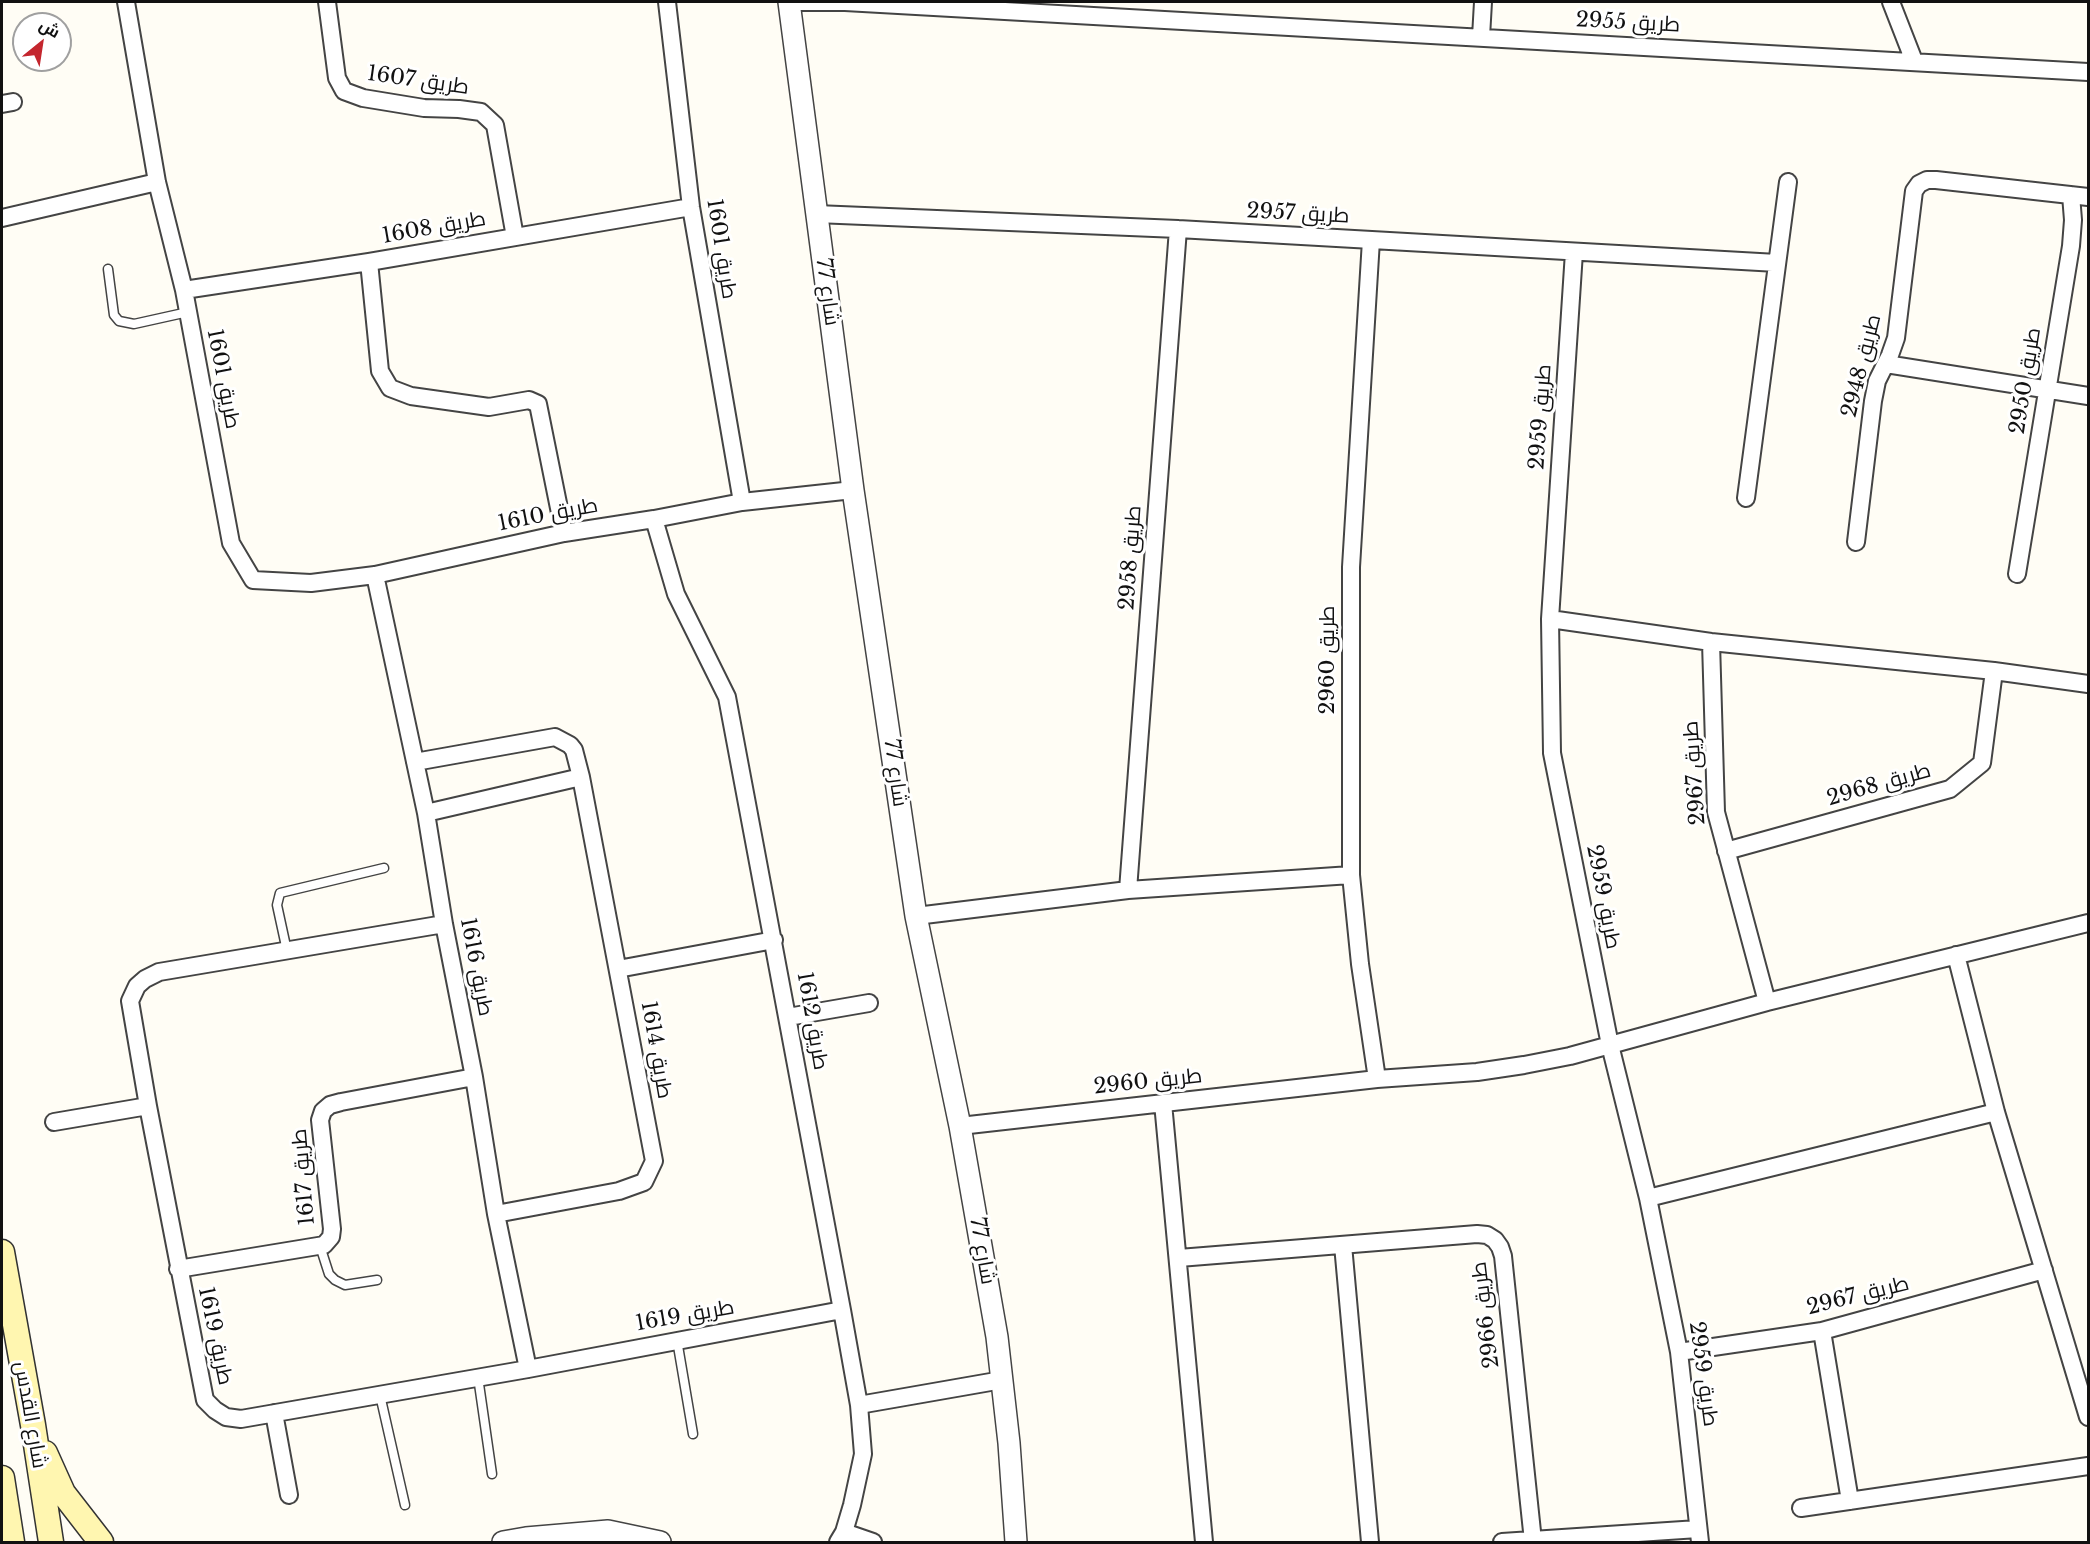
<!DOCTYPE html>
<meta charset="utf-8">
<style>
body{margin:0}
#map{position:relative;width:2090px;height:1544px;overflow:hidden;background:#fffdf5;font-family:"Libre Baskerville",Cairo,serif}
canvas{display:block}
.frame{position:absolute;inset:0;border:3px solid #111;pointer-events:none}
.north{position:absolute;left:12px;top:12px;width:60px;height:60px;box-sizing:border-box;background:#fff;border:2px solid #a0a0a0;border-radius:50%;rotate:30deg;font-size:16px;font-weight:700;line-height:24px;text-align:center;color:#111}
.north::after{content:'';display:block;margin:auto;width:21px;height:27px;background:#c4262e;clip-path:polygon(50% 0,100% 100%,50% 72%,0 100%)}
</style>
<div id="map">
<canvas width="2090" height="1544"></canvas>
<div class="frame"></div>
<div class="north">ش</div>
</div>
<script>
const g = document.querySelector('canvas').getContext('2d');
g.lineJoin = 'round';
function toPath(rows) {
  const path = new Path2D();
  for (const r of rows) {
    path.moveTo(r[0], r[1]);
    for (let i = 2; i < r.length; i += 2) path.lineTo(r[i], r[i + 1]);
  }
  return path;
}
function strokePath(path, color, width, dash) {
  g.strokeStyle = color;
  g.lineWidth = width;
  g.lineCap = dash ? 'butt' : 'round';
  g.setLineDash(dash || []);
  g.stroke(path);
}
function drawText(font, color, halo, rows, align = 'center') {
  g.font = font + ' "Libre Baskerville",Cairo,serif';
  g.lineWidth = 6;
  g.setLineDash([]);
  g.textBaseline = 'middle';
  g.strokeStyle = halo;
  g.fillStyle = color;
  for (const [text, x, y, turn = 0] of rows) {
    g.save();
    g.translate(x, y);
    g.rotate((+turn || 0) * Math.PI / 180);
    g.textAlign = isNaN(turn) ? turn : align;
    if (halo) g.strokeText(text, 0, 0);
    g.fillText(text, 0, 0);
    g.restore();
  }
}
const service = toPath([
 [108,269,114,315,119,321,134,324,188,312],
 [287,951,277,905,280,893,384,868],
 [320,1246,329,1274,335,1280,345,1285,377,1280],
 [677,1340,693,1434],
 [478,1377,492,1474],
 [380,1395,405,1505]
]);
const minor = toPath([
 [126,2,157,182,184,290,231,543,253,580,311,583,375,575,564,533,654,519,742,502,853,490],
 [327,2,337,78,344,91,363,98,424,108,459,109,481,112,495,125,515,237],
 [667,2,691,207,742,502],
 [789,2,845,2,2088,72],
 [1891,2,1914,61],
 [1481,37,1483,2],
 [2,104,13,102],
 [816,214,1178,229,1777,263],
 [2,218,157,182],
 [1371,240,1351,567,1351,875,1360,964,1377,1079],
 [1574,252,1550,619,1552,753,1610,1045,1648,1198,1679,1352,1700,1542],
 [369,262,380,371,390,388,411,396,489,407,529,400,538,404,564,533],
 [184,290,369,262,691,207],
 [1886,364,2088,396],
 [1746,498,1788,182],
 [654,519,676,594,727,697,842,1310,859,1405,863,1454,852,1505,844,1532,838,1542],
 [1856,542,1873,401,1877,381,1890,355,1896,338,1914,191,1919,184,1927,180,1936,180,2088,197],
 [2017,574,2071,246,2073,220,2071,195],
 [375,575,426,813,444,924,474,1077,496,1214,528,1369],
 [1550,619,1711,642,1994,671,2088,684],
 [1711,642,1716,812,1767,1002],
 [415,762,555,737,570,745,574,750,581,777,654,1161,644,1182,619,1191,496,1214],
 [426,813,581,777],
 [1726,851,1950,789,1982,763,1994,671],
 [1128,890,1178,229],
 [916,916,1128,890,1351,875],
 [444,924,159,972,145,979,137,986,130,1001,148,1106,205,1400,215,1410,226,1417,241,1419,528,1369,842,1310],
 [1956,955,1996,1112,2088,1417],
 [618,969,774,940],
 [788,1017,869,1003],
 [1163,1103,1204,1542],
 [54,1122,148,1106],
 [960,1126,1377,1079,1477,1072,1524,1065,1570,1056,1767,1002,2088,923],
 [1648,1198,1996,1112],
 [1343,1245,1370,1542],
 [1179,1258,1477,1234,1487,1235,1495,1240,1500,1247,1503,1256,1533,1541],
 [178,1269,324,1245,331,1237,332,1229,320,1120,323,1111,330,1105,341,1102,474,1077],
 [1822,1331,1850,1501],
 [1679,1352,1822,1331,2044,1270],
 [859,1405,1002,1380],
 [274,1413,289,1495],
 [1801,1508,2088,1466],
 [844,1532,873,1542],
 [1502,1542,1698,1529]
]);
const tertiary = toPath([
 [789,2,853,490,916,916,960,1126,997,1337,1009,1443,1016,1542],
 [503,1542,526,1538,608,1531,660,1542]
]);
const secondary = toPath([
 [2,1252,33,1425,51,1542],
 [45,1453,63,1493,101,1542],
 [2,1478,12,1542]
]);
strokePath(service, '#444', 11);
strokePath(minor, '#444', 20);
strokePath(tertiary, '#444', 24);
strokePath(secondary, '#333', 27);
strokePath(service, '#fff', 8);
strokePath(minor, '#fff', 16);
strokePath(tertiary, '#fff', 21);
strokePath(secondary, '#fff6b0', 24);
drawText('21px', '#111', '#fff', [
 ["طريق 2955",1628,23,3],
 ["طريق 1607",418,81,8],
 ["طريق 2957",1298,214,3],
 ["طريق 1608",434,228,-10],
 ["طريق 1601",721,249,81],
 ["شارع 77",827,292,82],
 ["طريق 2948",1862,366,-76],
 ["طريق 1601",223,379,79],
 ["طريق 2950",2026,381,-81],
 ["طريق 2959",1541,417,-86],
 ["طريق 1610",548,515,-11],
 ["طريق 2958",1131,558,-86],
 ["طريق 2960",1328,660,-90],
 ["شارع 77",895,773,82],
 ["طريق 2967",1695,773,-94],
 ["طريق 2968",1879,785,-16],
 ["طريق 2959",1603,897,79],
 ["طريق 1616",476,967,79],
 ["طريق 1612",812,1021,80],
 ["طريق 1614",656,1050,80],
 ["طريق 2960",1148,1082,-6],
 ["طريق 1617",304,1177,-95],
 ["شارع 77",982,1251,80],
 ["طريق 2967",1858,1296,-14],
 ["طريق 2966",1486,1315,-97],
 ["طريق 1619",685,1316,-10],
 ["طريق 1619",215,1336,78],
 ["طريق 2959",1703,1374,82],
 ["شارع القدس",30,1415,80]
]);
</script>
